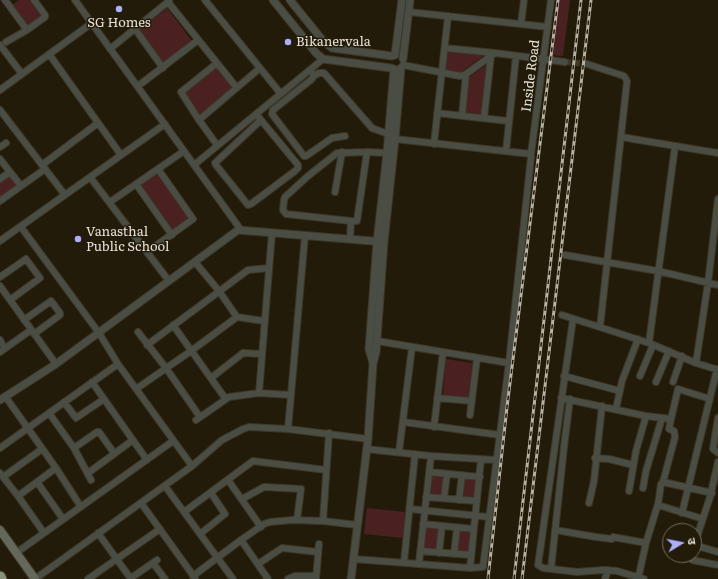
<!DOCTYPE html>
<meta charset="utf-8">
<style>
body{margin:0}
#map{position:relative;width:718px;height:579px;overflow:hidden;background:#231b09;font-family:Literata,"Noto Sans Devanagari",serif}
canvas{display:block}
.north{position:absolute;left:662px;top:523px;width:40px;height:40px;box-sizing:border-box;background:#231b09;border:1px solid #716a5b;border-radius:50%;rotate:80deg;font-size:11px;font-weight:700;line-height:16px;text-align:center;color:#e6e1d6}
.north::after{content:'';display:block;margin:auto;width:14px;height:18px;background:#acaffb;clip-path:polygon(50% 0,100% 100%,50% 72%,0 100%)}
</style>
<div id="map">
<canvas width="718" height="579"></canvas>
<div class="north">उ</div>
</div>
<script>
const g = document.querySelector('canvas').getContext('2d');
g.lineJoin = 'round';
function fillPath(path, color) {
  g.fillStyle = color;
  g.fill(path, 'evenodd');
}
function toPath(rows) {
  const path = new Path2D();
  for (const r of rows) {
    path.moveTo(r[0], r[1]);
    for (let i = 2; i < r.length; i += 2) path.lineTo(r[i], r[i + 1]);
  }
  return path;
}
function strokePath(path, color, width, dash) {
  g.strokeStyle = color;
  g.lineWidth = width;
  g.lineCap = dash ? 'butt' : 'round';
  g.setLineDash(dash || []);
  g.stroke(path);
}
function drawText(font, color, halo, rows, align = 'center') {
  g.font = font + ' Literata,serif';
  g.lineWidth = 3;
  g.setLineDash([]);
  g.textBaseline = 'middle';
  g.strokeStyle = halo;
  g.fillStyle = color;
  for (const [text, x, y, turn = 0] of rows) {
    g.save();
    g.translate(x, y);
    g.rotate((+turn || 0) * Math.PI / 180);
    g.textAlign = isNaN(turn) ? turn : align;
    if (halo) g.strokeText(text, 0, 0);
    g.fillText(text, 0, 0);
    g.restore();
  }
}
fillPath(toPath([
 [19,0,29,0,42,17,28,27,12,5],
 [557,0,570,0,563,56,550,55],
 [167,8,192,41,164,63,138,30],
 [446,50,486,54,461,72,444,70],
 [489,63,482,115,464,113,468,78],
 [217,66,234,88,200,114,183,92],
 [157,173,190,219,172,231,139,185],
 [9,174,18,187,0,199,0,181],
 [446,359,472,363,469,398,443,395],
 [431,474,445,475,443,497,429,495],
 [464,477,478,478,476,500,461,498],
 [367,508,405,512,403,538,364,534],
 [426,527,440,529,438,550,423,549],
 [458,530,472,532,470,554,455,552]
]), '#4b2020');
strokePath(toPath([
 [565,62,587,64]
]), '#403928', 6, [6, 3]);
const minor = toPath([
 [5,0,27,30],
 [75,0,241,230],
 [205,0,281,94],
 [168,2,237,88],
 [409,12,548,27],
 [521,24,524,0],
 [135,29,163,68],
 [6,42,27,30,45,17,45,15,34,0],
 [0,45,22,74],
 [445,48,495,53],
 [110,49,169,1],
 [49,54,121,155],
 [217,63,181,92,199,120,217,145],
 [587,64,624,76,627,81,600,327],
 [403,65,460,76,466,74,495,53,565,62],
 [310,70,314,75,312,79,273,110,272,114,304,156,306,156,332,138,345,136],
 [314,76,319,73,324,73,372,128,388,134],
 [138,86,198,40],
 [0,90,92,23],
 [0,110,65,195],
 [437,113,508,121],
 [256,114,298,165,298,168,295,171,251,204,248,205,216,165,215,163,261,120],
 [462,116,466,74],
 [484,118,491,56],
 [199,120,260,68],
 [621,137,718,153],
 [395,139,531,154,551,0],
 [434,144,448,16],
 [0,147,6,143],
 [506,151,516,56],
 [0,159,21,186],
 [42,165,98,123],
 [194,165,323,59],
 [90,177,169,281],
 [0,179,10,172],
 [136,184,172,235],
 [335,192,342,152],
 [0,201,45,169],
 [110,202,184,151],
 [351,221,286,214,283,210,284,200,285,197,308,176,337,153,367,152],
 [21,227,99,333,118,364,192,466],
 [350,239,351,221,357,221,367,152,387,153],
 [0,241,165,124],
 [147,252,193,219,158,169],
 [565,255,658,271,718,285],
 [195,262,219,291,237,317],
 [0,277,26,259,40,278,10,300],
 [0,286,56,364],
 [562,315,649,343,696,363,718,370],
 [573,319,538,565,543,568,577,572,603,570,617,571,644,579],
 [24,320,51,301,60,313,60,315,34,334],
 [173,325,225,398],
 [138,332,166,368,200,417],
 [0,340,2,344],
 [377,341,509,363],
 [649,343,675,146],
 [147,345,248,270,269,268],
 [0,352,31,330],
 [696,363,708,283,718,199],
 [564,376,620,391],
 [640,376,653,345],
 [211,378,243,353,262,354],
 [92,382,147,460],
 [656,382,669,351],
 [673,382,682,356],
 [136,389,191,351,237,317,264,321],
 [259,393,272,233],
 [5,396,56,468,81,507],
 [437,398,472,401],
 [561,398,646,416,671,419,669,429,674,431,675,437,663,482],
 [64,402,76,418,104,399],
 [616,409,622,381,638,339],
 [49,413,74,448,91,480],
 [470,415,477,358],
 [718,418,713,449,718,453],
 [671,419,678,389,710,399],
 [196,420,229,397,259,393,291,395],
 [403,422,500,435],
 [434,427,443,352],
 [288,429,305,235],
 [0,448,118,364],
 [74,448,97,432,99,432,114,453],
 [366,449,431,456,496,460],
 [399,452,412,347],
 [595,458,609,459,633,465],
 [429,472,480,477],
 [0,473,18,496,44,533],
 [88,473,133,440],
 [3,477,42,449],
 [228,480,261,527],
 [37,482,63,519],
 [165,486,233,579],
 [643,488,646,471,662,418],
 [629,491,636,451,646,416],
 [18,496,56,468],
 [426,497,477,501],
 [444,498,447,474],
 [242,499,264,487,301,489,297,520],
 [459,500,462,475],
 [141,503,195,578],
 [589,503,594,481,602,406],
 [410,509,489,517],
 [184,512,253,461,326,470],
 [682,513,717,369],
 [703,519,658,505,661,484,663,482,712,493],
 [323,521,329,433],
 [423,524,474,529],
 [555,530,596,537,612,539,613,537,646,543],
 [98,533,131,579],
 [200,534,225,514,211,493],
 [241,540,268,579],
 [694,545,718,552],
 [694,546,710,497,718,462],
 [421,551,471,555],
 [16,553,173,441],
 [439,553,442,526],
 [454,554,457,528],
 [691,555,692,560,718,565],
 [354,559,470,568,483,567,509,363,531,157],
 [404,562,415,454],
 [153,563,165,579],
 [419,563,431,456],
 [258,564,282,548,318,552],
 [470,568,481,459],
 [551,569,564,447,570,399],
 [193,576,241,540,264,524,270,522,293,520,323,521,357,525],
 [131,578,157,560],
 [35,579,192,466,222,440,243,429,249,427,288,429,368,439],
 [88,579,160,529],
 [288,579,295,576,316,576],
 [316,579,319,544],
 [605,579,608,570],
 [638,579,646,543,658,504]
]);
const tertiary = toPath([
 [273,0,316,53,323,59,391,68],
 [290,0,324,42,332,48,392,56],
 [395,55,402,0],
 [403,59,410,0],
 [373,363,369,349,377,242,387,153,394,69],
 [0,400,56,364,238,230,384,242],
 [351,579,368,439,373,364,376,352,384,242,395,139,401,68]
]);
const secondary = toPath([
 [0,530,35,579]
]);
const motorway = toPath([
 [0,577,1,579]
]);
strokePath(minor, '#3e3726', 8);
strokePath(tertiary, '#3e3726', 9);
strokePath(secondary, '#3e3726', 10);
strokePath(motorway, '#3e3726', 13);
strokePath(minor, '#4a4d44', 6);
strokePath(tertiary, '#4a4d44', 7);
strokePath(secondary, '#63685a', 8);
strokePath(motorway, '#89907a', 11);
const rail = toPath([
 [488,579,507,407,558,0],
 [514,579,581,0],
 [522,579,591,0]
]);
strokePath(rail, '#b7b2a5', 3);
strokePath(rail, '#231b09', 1.5, [4.5]);
for (const [x, y, r, color] of [
 [119,9,4,"#acaffb"],
 [288,42,4,"#acaffb"],
 [78,239,4,"#acaffb"]
]) {
  const dot = new Path2D();
  dot.arc(x, y, r, 0, 2 * Math.PI);
  g.fillStyle = color;
  g.fill(dot);
  strokePath(dot, '#231b09', 1.5);
}
drawText('13px', '#e6e1d6', '#231b09', [
 ["SG Homes",119,23,"center"],
 ["Bikanervala",296,42],
 ["Vanasthal",86,232],
 ["Public School",86,247]
], 'left');
drawText('13px', '#e6e1d6', '#231b09', [
 ["Inside Road",531,76,-83]
]);
</script>
